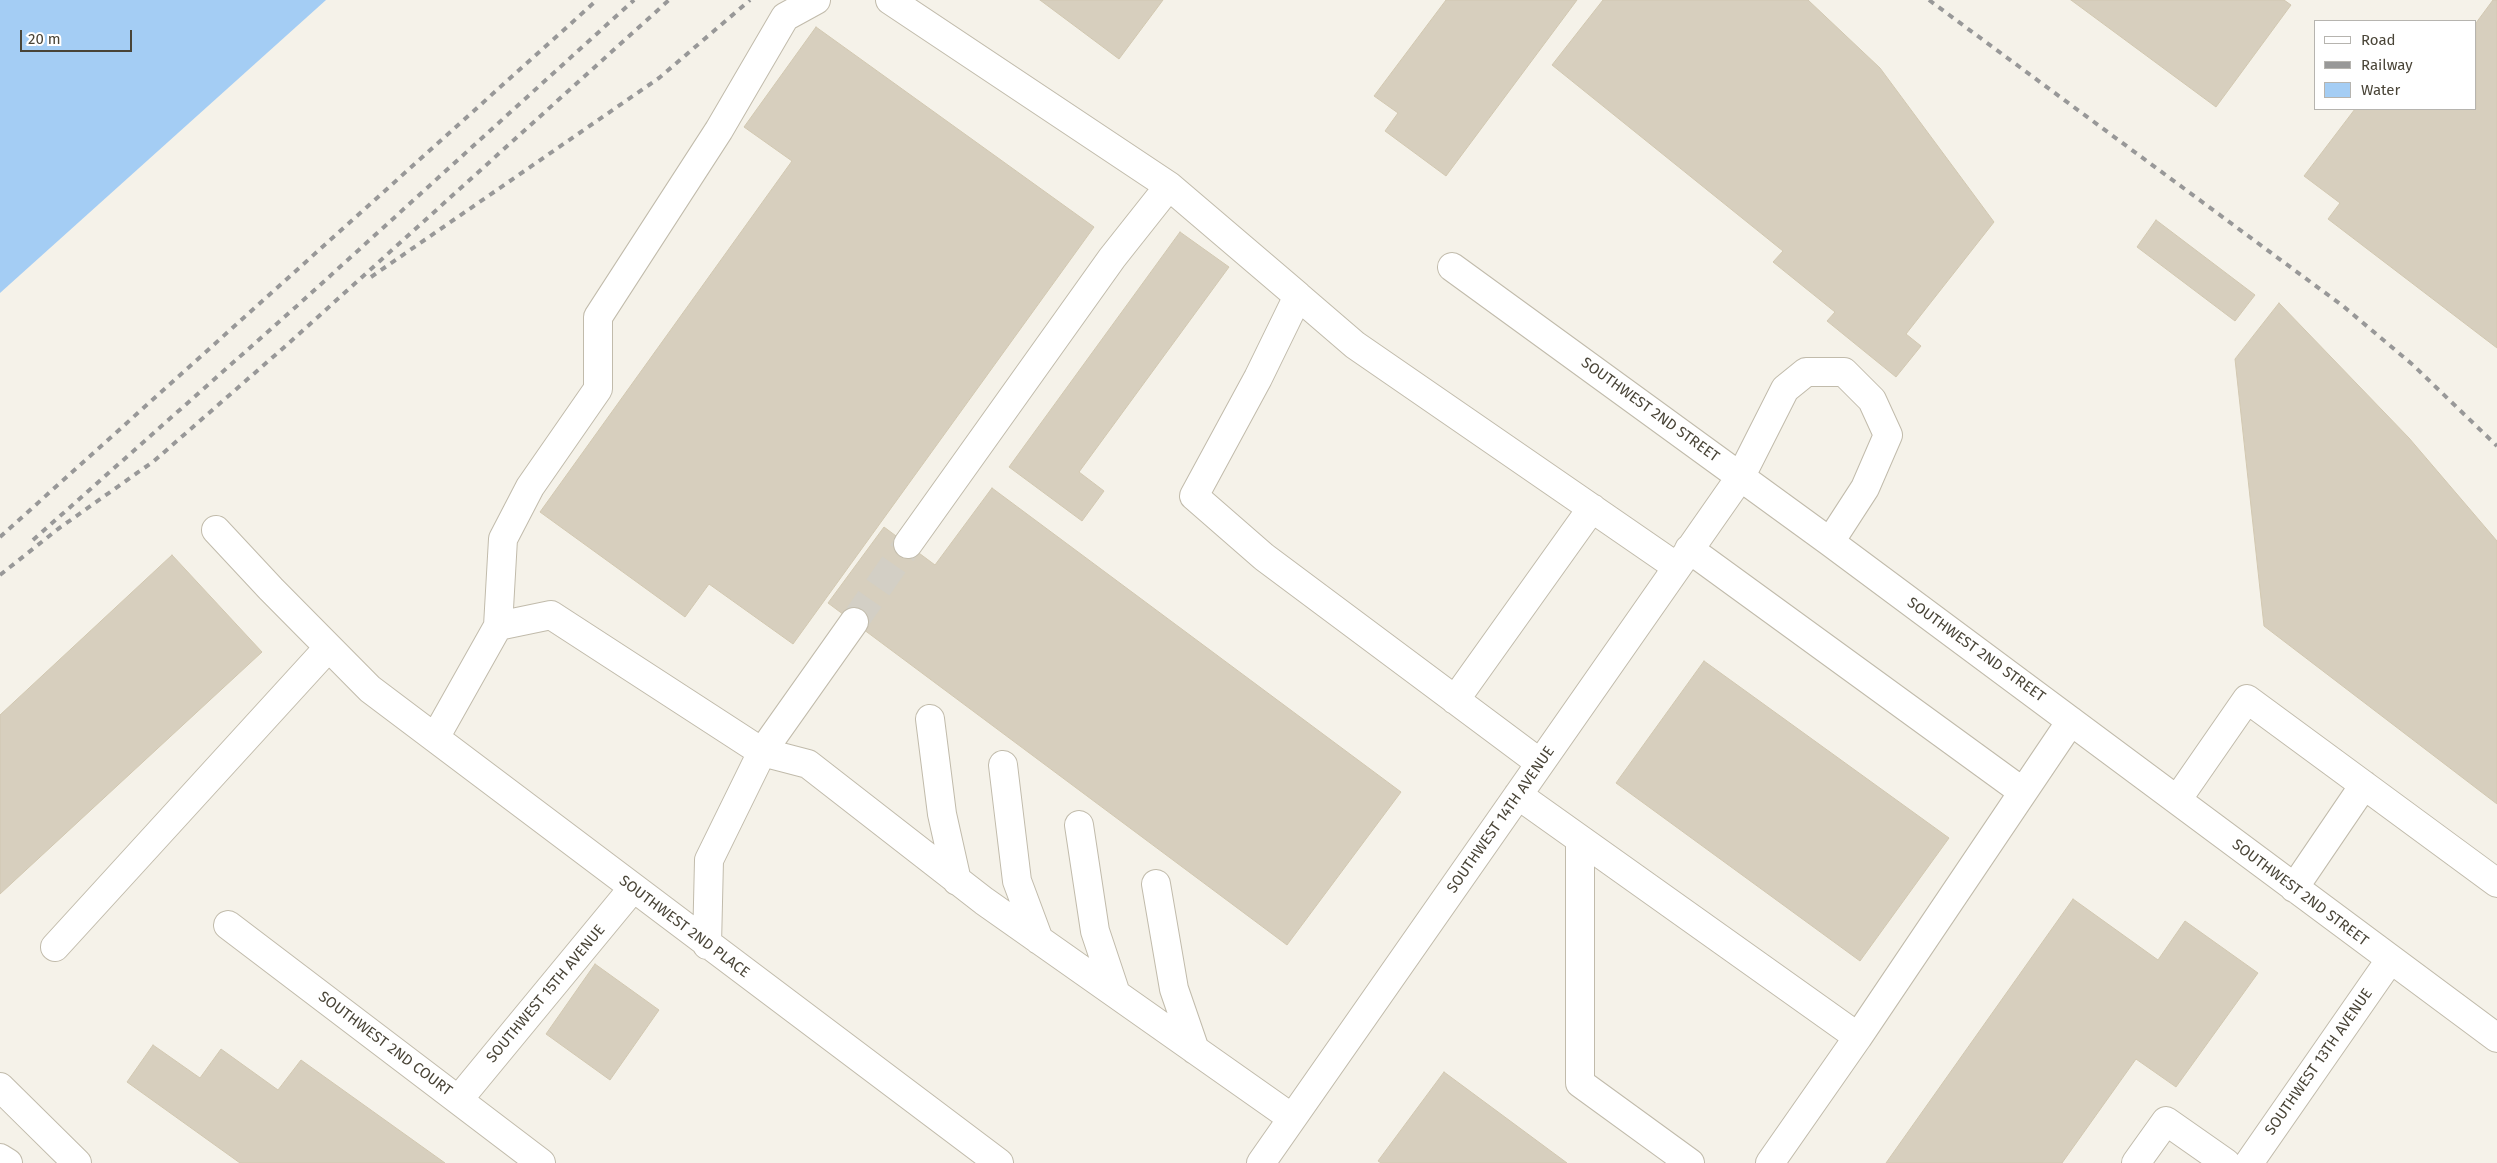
<!DOCTYPE html>
<style>
body{margin:0}
#map{position:relative;width:2497px;height:1163px;overflow:hidden;background:#f5f2e9;font-family:"Fira Sans",sans-serif}
canvas{display:block}
.legend{position:absolute;left:2314px;top:20px;width:162px;height:90px;box-sizing:border-box;background:#fff;border:1px solid #b6b4af;margin:0;padding:6px 9px;list-style:none;font-size:15px;color:#494437}
.legend li{display:flex;align-items:center;gap:10px;height:25px}
.legend b{width:25px;border:1px solid #b6b4af}
.scale{position:absolute;left:20px;top:30px;width:112px;height:22px;box-sizing:border-box;border:2px solid #494437;border-top:0;padding-left:6px;font-size:15px;line-height:18px;white-space:nowrap;color:#494437;-webkit-text-stroke:4px #fff;paint-order:stroke}
</style>
<div id="map">
<canvas width="2497" height="1163"></canvas>
<ul class="legend">
<li><b style="height:6px;background:#fff"></b>Road</li>
<li><b style="height:6px;background:#989898"></b>Railway</li>
<li><b style="height:14px;background:#a4cdf4"></b>Water</li>
</ul>
<div class="scale">20 m</div>
</div>
<script>
const g = document.querySelector('canvas').getContext('2d');
g.lineJoin = 'round';
function fillPath(path, color) {
  g.fillStyle = color;
  g.fill(path, 'evenodd');
}
function toPath(rows) {
  const path = new Path2D();
  for (const r of rows) {
    path.moveTo(r[0], r[1]);
    for (let i = 2; i < r.length; i += 2) path.lineTo(r[i], r[i + 1]);
  }
  return path;
}
function strokePath(path, color, width, dash) {
  g.strokeStyle = color;
  g.lineWidth = width;
  g.lineCap = dash ? 'butt' : 'round';
  g.setLineDash(dash || []);
  g.stroke(path);
}
function drawText(font, color, halo, rows, align = 'center') {
  g.font = font + ' "Fira Sans",sans-serif';
  g.lineWidth = 4.5;
  g.setLineDash([]);
  g.textBaseline = 'middle';
  g.strokeStyle = halo;
  g.fillStyle = color;
  for (const [text, x, y, turn = 0] of rows) {
    g.save();
    g.translate(x, y);
    g.rotate((+turn || 0) * Math.PI / 180);
    g.textAlign = isNaN(turn) ? turn : align;
    if (halo) g.strokeText(text, 0, 0);
    g.fillText(text, 0, 0);
    g.restore();
  }
}
fillPath(toPath([
 [0,0,326,0,0,293]
]), '#a4cdf4');
const building = toPath([
 [1040,0,1163,0,1119,59,1040,0],
 [1446,0,1577,0,1446,176,1385,131,1398,113,1374,96,1446,0],
 [1603,0,1808,0,1880,68,1994,222,1906,334,1921,346,1896,377,1827,321,1835,312,1773,262,1783,251,1552,65,1603,0],
 [2071,0,2284,0,2291,5,2216,107,2071,0],
 [2493,0,2497,0,2497,348,2328,219,2340,203,2304,176,2355,109,2476,109,2476,23,2493,0],
 [816,27,1094,227,793,644,709,584,685,617,540,512,792,161,744,127,816,27],
 [2156,220,2255,295,2235,321,2137,247,2156,220],
 [1180,232,1229,267,1079,472,1104,491,1082,521,1009,467,1180,232],
 [2279,303,2409,438,2497,541,2497,804,2264,626,2235,359,2279,303],
 [992,488,1401,792,1287,945,828,603,884,527,935,565,992,488],
 [172,555,262,652,0,894,0,715,172,555],
 [1704,661,1949,838,1860,961,1616,783,1704,661],
 [2073,899,2158,960,2185,921,2258,973,2176,1087,2136,1059,2062,1163,1886,1163,2073,899],
 [595,964,659,1010,610,1080,546,1034,595,964],
 [153,1045,200,1078,221,1049,278,1090,301,1060,445,1163,240,1163,127,1082,153,1045],
 [1444,1072,1567,1163,1381,1163,1378,1161,1444,1072]
]);
fillPath(building, '#d7cfbe');
strokePath(building, '#d2c8b1', 1);
strokePath(toPath([
 [854,622,908,544]
]), '#d3cfc5', 28, [28, 14]);
const minor = toPath([
 [890,0,1169,186,1112,258,908,544],
 [1169,186,1298,296,1258,378,1194,496,1264,557,1540,763],
 [1452,267,1830,542,2497,1038],
 [1298,296,1355,345,1677,567],
 [216,530,271,589,370,689,999,1163],
 [1689,549,2023,792],
 [498,626,503,539,530,487,598,389,598,317,719,130,785,17,816,0],
 [1455,700,1592,508],
 [930,719,942,814,957,881],
 [435,738,498,626,551,615,762,752,808,764,984,901,1292,1118],
 [1003,765,1017,881,1039,940],
 [1518,795,1858,1037,2071,721],
 [2177,800,2247,699,2497,883],
 [1079,825,1095,931,1116,994],
 [1580,840,1580,1083,1690,1163],
 [1156,884,1174,989,1195,1050],
 [2294,888,2364,785],
 [228,925,541,1163],
 [707,945,709,860,762,752,854,622],
 [55,947,328,648],
 [0,1087,77,1163],
 [459,1099,633,888],
 [0,1158,8,1163],
 [1261,1163,1741,476,1785,389,1806,372,1844,372,1872,400,1888,435,1865,488,1830,542],
 [1770,1163,1858,1037],
 [2136,1163,2166,1121,2226,1163],
 [2249,1163,2390,960]
]);
strokePath(minor, '#c1bbab', 30);
strokePath(minor, '#fff', 28);
strokePath(toPath([
 [1929,0,2343,306,2413,365,2497,446],
 [371,277,659,78,750,0],
 [0,537,597,0],
 [33,540,298,305,634,0],
 [0,575,58,529,154,461,289,343,669,0]
]), '#989898', 4, [6, 6]);
drawText('15px', '#494437', '#fff', [
 ["SOUTHWEST 2ND STREET",1650,410,36],
 ["SOUTHWEST 2ND STREET",1976,650,36],
 ["SOUTHWEST 14TH AVENUE",1501,820,-55],
 ["SOUTHWEST 2ND STREET",2300,893,37],
 ["SOUTHWEST 2ND PLACE",684,927,37],
 ["SOUTHWEST 15TH AVENUE",546,994,-50],
 ["SOUTHWEST 2ND COURT",385,1044,37],
 ["SOUTHWEST 13TH AVENUE",2319,1062,-55]
]);
</script>
